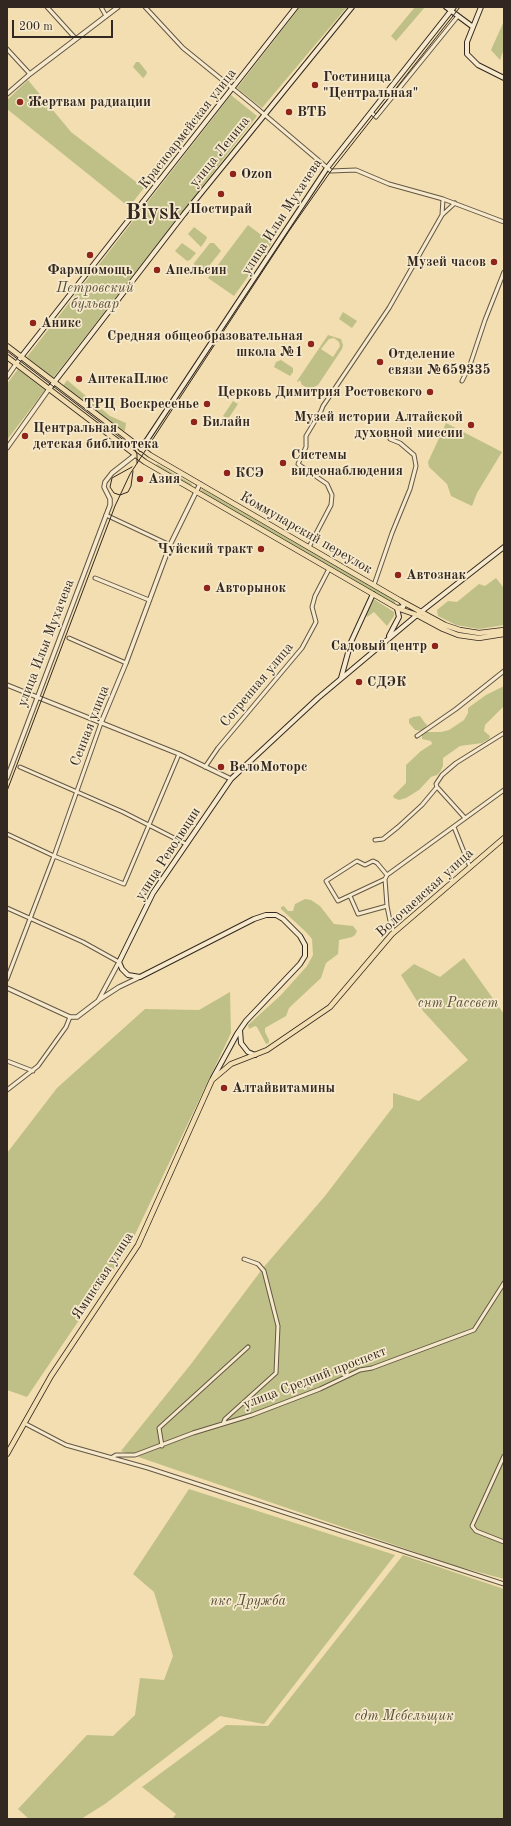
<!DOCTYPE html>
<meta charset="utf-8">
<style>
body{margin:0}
#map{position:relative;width:511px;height:1826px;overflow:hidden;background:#f2deb0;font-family:"Old Standard TT",serif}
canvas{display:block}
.frame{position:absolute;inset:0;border:8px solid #332821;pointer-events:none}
.scale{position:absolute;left:12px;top:20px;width:101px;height:18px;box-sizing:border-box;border:2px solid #332821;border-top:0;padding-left:5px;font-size:12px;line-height:14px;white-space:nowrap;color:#332821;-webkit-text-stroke:3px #f7eacc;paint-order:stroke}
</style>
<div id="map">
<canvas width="511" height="1826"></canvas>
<div class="frame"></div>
<div class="scale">200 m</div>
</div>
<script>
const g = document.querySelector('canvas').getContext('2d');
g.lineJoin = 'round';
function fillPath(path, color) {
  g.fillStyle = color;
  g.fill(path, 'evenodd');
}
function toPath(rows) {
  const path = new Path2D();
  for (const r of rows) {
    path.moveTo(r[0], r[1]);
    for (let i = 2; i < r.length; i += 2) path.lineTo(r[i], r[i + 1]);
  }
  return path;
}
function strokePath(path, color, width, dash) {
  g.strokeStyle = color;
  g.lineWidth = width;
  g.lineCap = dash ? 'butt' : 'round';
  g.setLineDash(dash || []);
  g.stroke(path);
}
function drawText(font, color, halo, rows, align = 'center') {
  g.font = font + ' "Old Standard TT",serif';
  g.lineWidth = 3.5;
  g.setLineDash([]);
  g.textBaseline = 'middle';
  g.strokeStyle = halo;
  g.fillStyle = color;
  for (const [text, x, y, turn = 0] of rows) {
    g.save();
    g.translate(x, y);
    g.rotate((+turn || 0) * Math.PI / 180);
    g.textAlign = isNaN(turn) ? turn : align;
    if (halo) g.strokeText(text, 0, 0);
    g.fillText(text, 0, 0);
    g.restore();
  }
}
fillPath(toPath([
 [300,7,347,7,262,108,237,88],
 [415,7,425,7,396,41,391,36],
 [504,21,504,49,500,60,491,50],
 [136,62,139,62,147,72,146,75,143,78,133,67],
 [28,80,71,132,144,188,129,207,7,109,7,100],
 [231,95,257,116,53,378,27,357],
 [248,225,272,243,234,296,208,278],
 [194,227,207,237,206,240,201,247,188,234],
 [182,243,196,253,190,260,187,261,175,251],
 [210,243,214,243,221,251,205,271,201,272,195,267,194,263],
 [343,312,357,321,352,328,339,319],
 [328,335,341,339,343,345,342,349,318,385,312,388,308,388,302,385,300,380,298,382,297,381],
 [334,338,339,342,340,346,333,357,321,349,329,339],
 [281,360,293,368,293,372,290,376,274,367,276,362],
 [18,369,45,390,7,440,7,384],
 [67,380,110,416,126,423,125,431,116,428,63,386],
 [233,401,238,404,228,419,223,416],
 [446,423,502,452,477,493,472,506,451,496,447,484,429,467,428,462],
 [157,464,192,484,191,486,155,466],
 [202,489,396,601,394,604,200,492],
 [496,578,504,588,504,625,479,629,456,625,438,616,437,610,448,601,457,602,479,584,485,586],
 [372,598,394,612,394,616,387,626,374,612,367,617,366,615],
 [504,686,504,706,485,725,484,731,490,736,489,739,482,743,460,746,443,758,443,766,440,772,437,775,431,777,419,790,406,798,399,800,394,798,393,796,406,783,406,765,421,751,432,744,431,741,422,739,422,734,426,732,441,732,449,730,464,720,468,713,468,708,486,695],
 [413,717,420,716,425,723,427,725,422,731,415,730,409,723,409,719],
 [305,899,311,900,320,906,334,924,353,926,357,931,355,935,352,937,339,940,338,954,326,963,321,978,289,1008,286,1016,265,1028,265,1032,269,1040,269,1043,266,1044,257,1027,255,1026,249,1029,248,1025,281,995,307,966,313,955,312,939,306,932,281,909,281,907,284,906,288,911,293,911,295,904],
 [464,958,504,1014,504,1579,456,1566,121,1451,191,1364,263,1268,325,1196,393,1107,393,1093,419,1101,468,1060,423,1011,401,975,414,964,440,977],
 [230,992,231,1033,130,1245,27,1397,7,1390,7,1153,57,1088,145,1009,199,1010],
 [189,1489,395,1555,264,1724,220,1716,105,1804,81,1819,29,1819,18,1809,87,1735,113,1736,135,1715,140,1678,164,1680,173,1656,154,1592,133,1574],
 [403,1555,504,1589,504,1819,172,1819,176,1814,142,1787,226,1725,268,1726]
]), '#bfc087');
const minor = toPath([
 [47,7,76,39],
 [101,7,106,16],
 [145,7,183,48,252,104,331,171,356,170,389,184,443,199,504,222],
 [7,49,30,74],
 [371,112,376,117,458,16],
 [443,199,442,215,455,203],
 [462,381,470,365,485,320,504,272],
 [106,515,170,545],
 [309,547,331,505,332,495,327,484,298,464,306,447,306,436,321,411,323,406,389,308,442,215],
 [95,578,149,600],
 [374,585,392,533,410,489,416,466,414,455,400,443,390,439],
 [69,638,126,663],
 [417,736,456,709,504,671],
 [20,767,123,812,186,844],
 [205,767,218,748,302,648,316,622,312,607,315,596,329,569],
 [465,818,437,787,436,784,442,775,456,763,504,733],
 [454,827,470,867],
 [7,834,54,856,124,884,179,754],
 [375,840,383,839,398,827,422,805,437,787],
 [385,879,338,901,326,881,357,861,365,865,373,861,377,863,387,875],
 [350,896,358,914,387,906],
 [7,908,83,942,119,962],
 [394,932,390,921,387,906,385,879,387,875,504,790],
 [7,979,54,856,101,723],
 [7,1061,33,1071],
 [7,1090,38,1066,66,1027,70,1017],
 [24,1423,66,1445,148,1468,504,1584],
 [223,1424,225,1419,276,1373,278,1326,264,1271,258,1264,244,1259],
 [162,1446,159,1428,248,1347],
 [504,1456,472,1526,476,1531,504,1542],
 [111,1458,116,1455,135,1455,193,1433,252,1415,320,1389,360,1370,372,1368,474,1330,504,1283]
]);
const tertiary = toPath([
 [7,94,30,74,118,7],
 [7,377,21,357],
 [7,448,49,389],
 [7,685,179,754,231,779],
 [101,723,126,663,170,545,200,484],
 [7,778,110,505,110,499,104,487,105,482,112,473,135,455],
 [7,988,70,1017,77,1017,98,1001,119,962],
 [99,1000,119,987,140,977]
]);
const secondary = toPath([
 [446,7,473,27],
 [481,7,467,42,467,54,478,65,504,78],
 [21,357,296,7],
 [49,389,184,214,352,7],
 [141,449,327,168,454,7],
 [389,636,399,617,397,608,403,607,404,605,401,601],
 [341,678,351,642,373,594],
 [240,1030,241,1043,248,1052,255,1055],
 [213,1078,237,1034,246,1021,300,964,305,956,305,945,300,936,283,919,276,915,266,915,254,919,140,977,128,975,122,969,119,962,153,893,231,779,318,698,417,615,504,547]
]);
const primary = toPath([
 [7,346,150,455,401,601,445,625,460,630,479,633,504,630],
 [7,357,145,462,397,608,417,615,443,629,458,635,479,638,504,634],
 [7,1454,51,1376,138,1245,212,1080,231,1064,267,1050,330,1007,392,934,504,838]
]);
strokePath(minor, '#635645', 5);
strokePath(tertiary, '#635645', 5.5);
strokePath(secondary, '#332821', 6);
strokePath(primary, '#332821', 6);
strokePath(minor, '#f7eacc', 3);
strokePath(tertiary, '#f7eacc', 3.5);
strokePath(secondary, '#f7eacc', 4);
strokePath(primary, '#f2deb0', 4.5);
strokePath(toPath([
 [7,351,134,448,137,454,137,463],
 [132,467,112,478,110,487,114,493,120,495,128,492,131,486,133,471],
 [7,791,115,506,130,474,289,231,331,171,460,7]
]), '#332821', 1);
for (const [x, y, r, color] of [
 [315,85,4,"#8f2418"],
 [20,102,4,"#8f2418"],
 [289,112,4,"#8f2418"],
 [233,174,4,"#8f2418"],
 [221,194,4,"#8f2418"],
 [90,255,4,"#8f2418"],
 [494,262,4,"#8f2418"],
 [157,270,4,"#8f2418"],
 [33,323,4,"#8f2418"],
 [311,344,4,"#8f2418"],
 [380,362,4,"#8f2418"],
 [79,379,4,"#8f2418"],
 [430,392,4,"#8f2418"],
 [207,404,4,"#8f2418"],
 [194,422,4,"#8f2418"],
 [471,425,4,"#8f2418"],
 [25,436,4,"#8f2418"],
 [283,463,4,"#8f2418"],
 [227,473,4,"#8f2418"],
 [140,479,4,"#8f2418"],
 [261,549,4,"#8f2418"],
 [398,575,4,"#8f2418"],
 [207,588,4,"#8f2418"],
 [435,646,4,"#8f2418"],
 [359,682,4,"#8f2418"],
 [221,767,4,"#8f2418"],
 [224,1088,4,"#8f2418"]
]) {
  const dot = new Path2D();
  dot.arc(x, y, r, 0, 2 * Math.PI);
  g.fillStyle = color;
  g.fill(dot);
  strokePath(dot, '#f7eacc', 1.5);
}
drawText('bold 14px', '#332821', '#f7eacc', [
 ["Гостиница",323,77],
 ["\"Центральная\"",323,93],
 ["Жертвам радиации",28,102],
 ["ВТБ",297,112],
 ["Ozon",241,174],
 ["Постирай",221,209,"center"],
 ["Музей часов",486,262,"right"],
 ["Фармпомощь",90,270,"center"],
 ["Апельсин",165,270],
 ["Аникс",41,323],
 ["Средняя общеобразовательная",303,336,"right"],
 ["школа №1",303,352,"right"],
 ["Отделение",388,354],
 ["связи №659335",388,370],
 ["АптекаПлюс",87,379],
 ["Церковь Димитрия Ростовского",422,392,"right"],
 ["ТРЦ Воскресенье",199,404,"right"],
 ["Музей истории Алтайской",463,417,"right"],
 ["духовной миссии",463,433,"right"],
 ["Билайн",202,422],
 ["Центральная",33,428],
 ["детская библиотека",33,444],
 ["Системы",291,455],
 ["видеонаблюдения",291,471],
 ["КСЭ",235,473],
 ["Азия",148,479],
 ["Чуйский тракт",253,549,"right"],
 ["Автознак",406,575],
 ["Авторынок",215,588],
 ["Садовый центр",427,646,"right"],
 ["СДЭК",367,682],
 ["ВелоМоторс",229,767],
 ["Алтайвитамины",232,1088]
], 'left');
drawText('14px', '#332821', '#f7eacc', [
 ["Красноармейская улица",188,129,-52],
 ["улица Ленина",220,152,-51],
 ["улица Ильи Мухачева",282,217,-57],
 ["Коммунарский переулок",306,533,30],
 ["улица Ильи Мухачева",46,643,-69],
 ["Согренная улица",257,685,-50],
 ["Сенная улица",90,726,-69],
 ["улица Революции",168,854,-57],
 ["Волочаевская улица",425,893,-42],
 ["Яминская улица",103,1276,-57],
 ["улица Средний проспект",315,1378,-21]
]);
drawText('italic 14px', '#564e3a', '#f7eacc', [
 ["Петровский",95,288],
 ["бульвар",95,304],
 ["снт Рассвет",458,1003],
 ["пкс Дружба",248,1601],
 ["сдт Мебельщик",404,1716]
]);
drawText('bold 22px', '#332821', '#f7eacc', [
 ["Biysk",153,213]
]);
</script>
